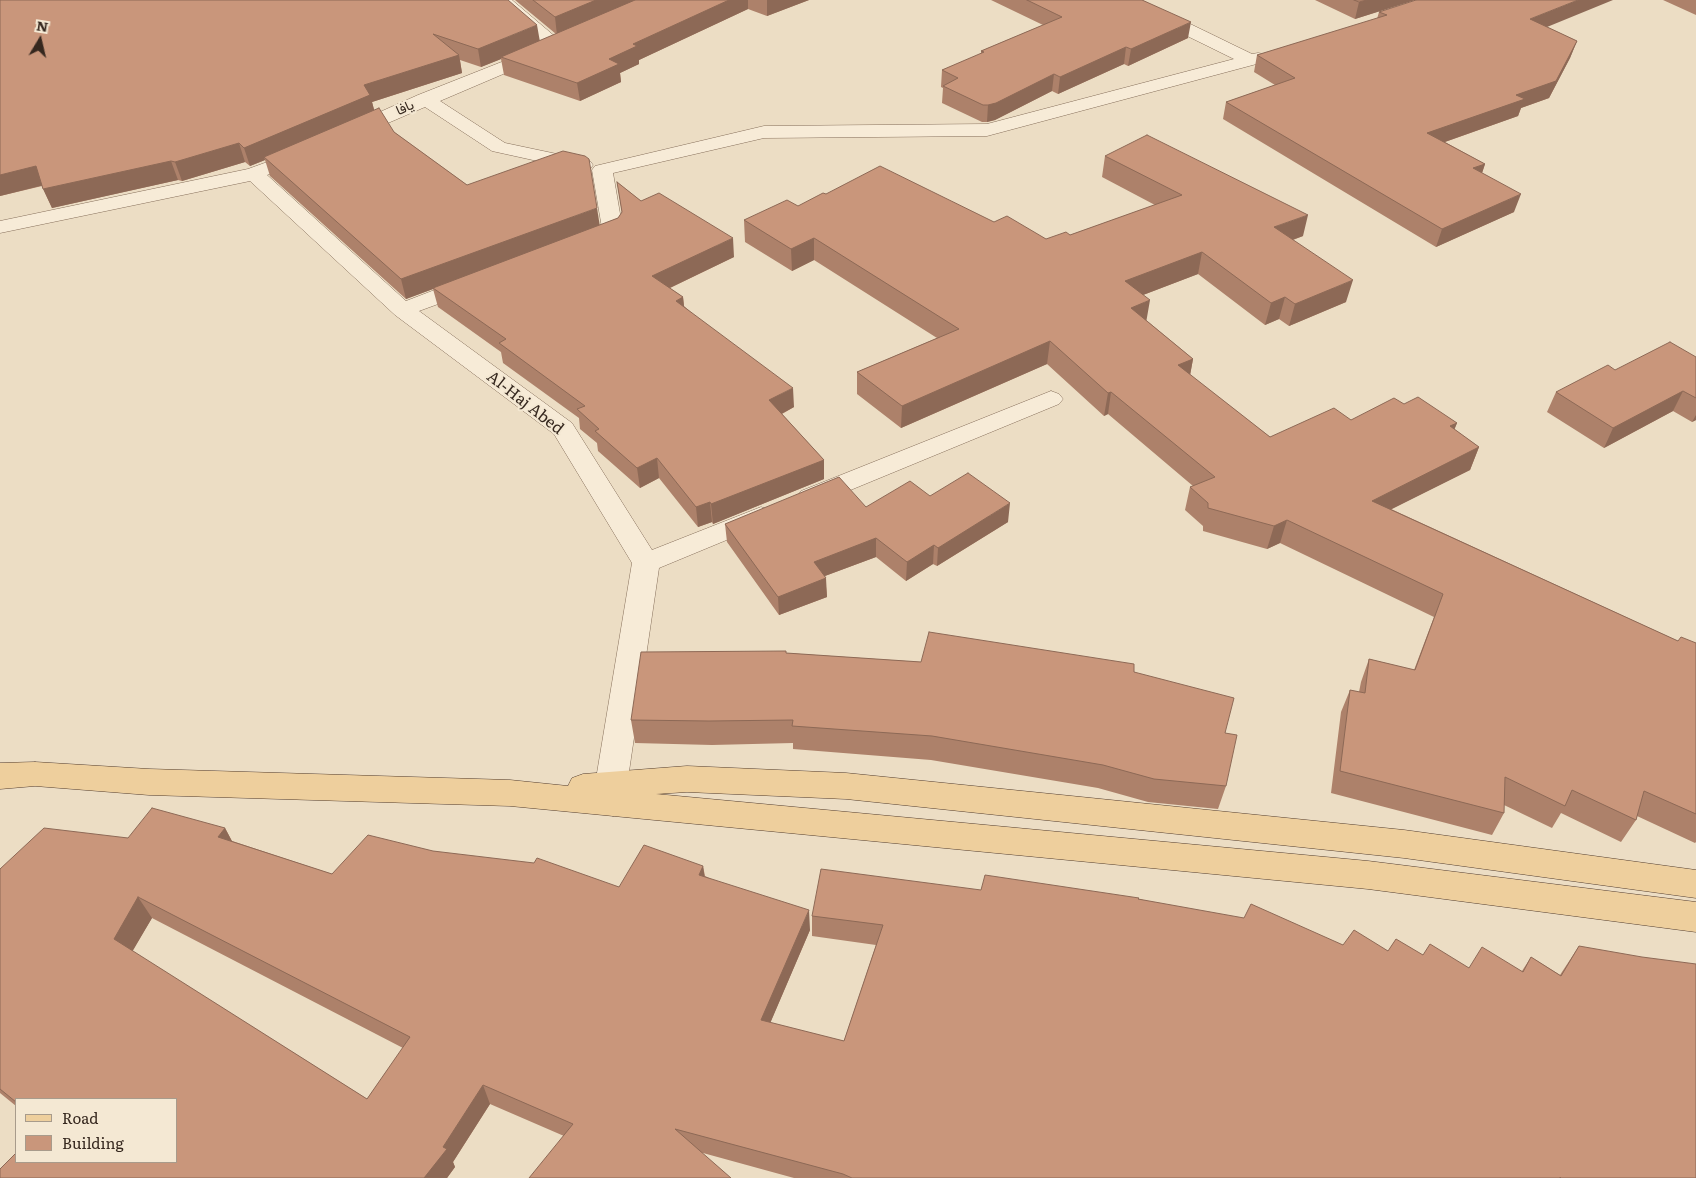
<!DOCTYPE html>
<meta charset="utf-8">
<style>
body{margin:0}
#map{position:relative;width:1696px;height:1178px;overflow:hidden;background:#ecddc4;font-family:Literata,serif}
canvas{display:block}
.legend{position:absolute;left:15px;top:1098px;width:162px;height:65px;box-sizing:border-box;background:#f4e8d3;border:1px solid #a89b8b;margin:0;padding:6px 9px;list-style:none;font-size:15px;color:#36281f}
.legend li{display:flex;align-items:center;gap:10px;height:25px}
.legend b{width:25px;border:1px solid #a89b8b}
.north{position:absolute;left:15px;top:15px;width:50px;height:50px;-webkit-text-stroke:4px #f4e8d3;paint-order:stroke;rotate:9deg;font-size:14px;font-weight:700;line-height:20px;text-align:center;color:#36281f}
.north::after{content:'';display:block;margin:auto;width:18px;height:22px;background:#36281f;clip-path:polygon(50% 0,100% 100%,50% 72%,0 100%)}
</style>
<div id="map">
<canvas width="1696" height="1178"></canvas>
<ul class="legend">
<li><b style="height:6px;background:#eecf9d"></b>Road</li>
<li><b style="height:14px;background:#c9967b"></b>Building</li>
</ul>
<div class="north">N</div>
</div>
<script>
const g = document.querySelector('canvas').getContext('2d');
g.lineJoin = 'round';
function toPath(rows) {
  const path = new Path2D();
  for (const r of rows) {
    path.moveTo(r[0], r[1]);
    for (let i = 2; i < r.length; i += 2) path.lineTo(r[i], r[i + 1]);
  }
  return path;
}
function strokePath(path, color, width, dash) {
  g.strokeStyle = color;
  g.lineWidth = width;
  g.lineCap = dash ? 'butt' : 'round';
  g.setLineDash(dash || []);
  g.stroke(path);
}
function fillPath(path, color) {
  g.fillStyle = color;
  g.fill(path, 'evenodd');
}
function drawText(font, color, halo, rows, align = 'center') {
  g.font = font + ' Literata,Vazirmatn,serif';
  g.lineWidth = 4;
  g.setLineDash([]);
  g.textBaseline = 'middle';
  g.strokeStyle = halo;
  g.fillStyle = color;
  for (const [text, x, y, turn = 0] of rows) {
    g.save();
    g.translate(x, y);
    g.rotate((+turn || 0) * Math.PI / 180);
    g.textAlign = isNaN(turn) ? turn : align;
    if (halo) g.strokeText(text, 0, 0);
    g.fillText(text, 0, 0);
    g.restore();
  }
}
const minor = toPath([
 [494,0,512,0,565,45,562,49,556,50,550,49,494,0],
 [1120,0,1141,0,1252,54,1258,53,1264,54,1267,58,1264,62,987,136,764,138,613,173,623,231,620,235,586,247,579,245,575,241,579,237,602,228,592,170,595,166,764,126,987,124,1234,59,1122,4,1120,0],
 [537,48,543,49,546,53,543,57,440,101,505,143,590,161,593,165,590,169,583,171,492,151,425,107,358,136,351,138,344,136,341,132,344,128,418,95,537,48],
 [270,161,277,163,280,167,277,171,267,175,406,301,463,279,471,277,479,279,482,284,479,289,419,311,572,423,652,550,761,507,770,510,774,516,770,522,659,568,627,785,629,803,624,812,613,816,602,812,597,803,595,785,632,563,554,434,395,315,250,181,0,233,0,221,248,169,270,161],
 [1051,391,1059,394,1063,399,1059,404,819,503,810,506,801,503,797,497,801,491,1051,391]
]);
const major = toPath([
 [35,762,149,769,510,780,568,786,572,778,583,774,687,766,846,773,1404,830,1696,870,1696,898,1404,858,846,799,687,792,656,794,1368,861,1696,902,1696,932,1368,889,510,806,149,795,35,786,0,789,0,763,35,762]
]);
strokePath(minor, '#866f5b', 1);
strokePath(major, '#543e2f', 1);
fillPath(minor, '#f7ebd7');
fillPath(major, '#eecf9d');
fillPath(toPath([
 [0,0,539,41,556,34,515,0,809,0,767,16,748,9,639,60,639,64,620,73,621,82,580,101,504,75,501,59,481,67,460,60,462,73,372,102,374,110,394,132,467,185,600,225,618,218,622,213,617,182,641,201,734,257,670,288,683,297,684,306,794,407,782,414,824,460,824,479,713,524,712,522,698,527,659,478,640,488,598,451,597,443,580,429,579,418,503,363,501,352,438,307,433,289,406,299,270,176,265,160,250,166,245,162,182,181,178,180,52,208,42,186,0,196],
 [991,0,1142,0,1188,38,1128,66,1124,64,1058,94,1052,91,995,120,987,122,982,122,942,103,943,88,941,87,942,70,981,54,981,51,1043,25],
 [1315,0,1415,0,1355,19],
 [1663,0,1696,0,1696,15],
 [1379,12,1547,27,1577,41,1570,58,1549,98,1521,108,1518,116,1445,142,1485,164,1482,173,1514,212,1436,247,1223,119,1226,102,1275,85,1254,72,1257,55,1377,19],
 [1105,156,1303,236,1293,240,1346,302,1289,326,1279,319,1265,325,1198,274,1143,295,1146,320,1193,359,1190,375,1270,437,1351,420,1404,404,1457,423,1454,429,1479,447,1470,470,1391,509,1678,641,1696,643,1696,842,1695,843,1637,816,1636,820,1621,842,1561,813,1552,828,1504,805,1504,813,1492,835,1331,793,1341,712,1350,690,1359,692,1361,682,1369,659,1414,670,1434,617,1280,543,1267,549,1203,531,1203,526,1185,510,1190,487,1193,486,1108,414,1104,416,1047,364,901,428,857,394,857,372,937,338,814,260,792,271,745,242,744,220,798,206,826,194,994,222,1046,239,1070,235,1155,205,1102,177],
 [1696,357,1696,420,1692,422,1673,411,1604,448,1547,412,1556,392,1615,370],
 [930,496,1008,522,937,566,933,564,906,581,876,557,825,576,827,597,779,615,727,542,725,524,866,507],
 [786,653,921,662,1134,672,1225,733,1226,786,1218,809,1148,802,1098,788,931,760,793,749,793,743,712,745,635,743,631,720],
 [225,828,232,841,332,874,433,851,619,887,703,866,705,876,810,930,770,1023,844,1041,876,945,812,936,812,916,981,890,1139,899,1343,945,1423,955,1469,968,1522,971,1531,957,1560,975,1579,946,1696,1178,794,1178,703,1153,564,1136,490,1104,453,1162,455,1167,447,1178,0,1178,176,1162,16,1099,16,1106,0,1093,0,869,128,838],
 [152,918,403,1048,367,1099,132,951]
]), '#ad816a');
fillPath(toPath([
 [596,0,638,0,557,35,555,17],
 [729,0,748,0,748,9,639,60,639,64,620,73,621,82,580,101,577,83,609,59,633,44],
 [767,0,809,0,767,16],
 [1367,0,1415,0,1355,19,1359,2],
 [1578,0,1613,0,1525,36,1530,19],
 [1191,22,1188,38,1128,66,1131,49],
 [537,25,540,42,501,57,501,59,481,67,478,49],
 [1577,41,1570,58,1549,98,1521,108,1518,116,1422,150,1427,133,1516,95],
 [1126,47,1124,64,1058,94,1060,77],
 [459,55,462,73,372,102,375,113,264,157,265,160,250,166,244,148,364,85],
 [1054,74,1052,91,995,120,987,122,988,105],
 [239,143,245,162,182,181,175,162],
 [171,161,178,180,52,208,43,189],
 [1485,164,1479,182,1473,168],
 [36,166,44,185,0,196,0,175],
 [1521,194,1514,212,1436,247,1442,229],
 [597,208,600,227,433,288,433,289,406,299,401,279],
 [1308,215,1303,236,1269,248,1274,227],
 [733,238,734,257,655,295,652,276],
 [814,238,814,260,792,271,791,249],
 [1202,252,1198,274,1122,303,1125,281],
 [1353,280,1346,302,1289,326,1295,304],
 [683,297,685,316,676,301],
 [1285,297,1279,319,1265,325,1271,303],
 [1150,300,1146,323,1131,308],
 [1050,341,1047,364,901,428,902,406],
 [1193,359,1189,381,1178,365],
 [793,388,794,407,770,420,769,400],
 [1683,391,1673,411,1604,448,1613,428],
 [1111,392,1108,414,1104,416,1108,393],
 [1696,415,1696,420,1692,422],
 [1457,423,1448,446,1450,426],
 [1479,447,1470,470,1364,523,1372,501],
 [657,458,659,478,640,488,637,468],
 [824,460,824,479,713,524,711,504],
 [710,502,712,522,698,527,696,507],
 [1010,503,1008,522,937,566,938,548],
 [1287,520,1280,543,1267,549,1274,526],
 [876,538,876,557,814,580,814,562],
 [934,545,933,564,906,581,907,562],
 [826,578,827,597,779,615,778,597],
 [225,828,236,849,218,837],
 [703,866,706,887,699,875],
 [138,897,152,918,128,959,114,939],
 [809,910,810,930,763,1040,761,1020],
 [483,1085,490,1104,453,1162,455,1167,447,1178,424,1178,443,1147]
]), '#8d6956');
const building = toPath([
 [0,0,508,0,537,25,478,49,433,34,459,55,364,85,370,95,244,148,239,143,175,162,171,161,43,189,36,166,0,175,0,0],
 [533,0,596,0,555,17,533,0],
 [635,0,729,0,633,44,637,46,609,59,619,64,577,83,501,57,635,0],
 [1027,0,1142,0,1191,22,1131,49,1126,47,1060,77,1054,74,996,103,988,105,983,105,943,86,958,78,942,70,984,52,981,51,1062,17,1027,0],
 [1354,0,1367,0,1359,2,1354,0],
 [1416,0,1578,0,1530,19,1577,41,1556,81,1516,95,1525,99,1427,133,1485,164,1473,168,1521,194,1442,229,1226,102,1295,78,1257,55,1387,15,1379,12,1416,0],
 [379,108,394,132,467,185,563,151,585,156,589,159,597,208,401,279,264,157,379,108],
 [1147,135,1308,215,1274,227,1353,280,1295,304,1285,297,1271,303,1202,252,1125,281,1150,300,1131,308,1193,359,1178,365,1270,437,1334,408,1351,420,1394,398,1404,404,1418,397,1457,423,1450,426,1479,447,1372,501,1678,641,1681,637,1696,643,1696,814,1644,791,1636,820,1572,790,1565,806,1505,777,1504,813,1340,771,1350,690,1365,693,1369,659,1415,670,1443,594,1287,520,1274,526,1208,508,1208,503,1190,487,1215,477,1111,392,1108,393,1050,341,902,406,857,372,959,329,814,238,791,249,744,220,787,200,798,206,823,193,826,194,880,166,994,222,1007,216,1046,239,1066,232,1070,235,1182,195,1105,156,1147,135],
 [617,182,641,201,659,193,733,238,652,276,683,297,676,301,793,388,769,400,824,460,711,504,710,502,696,507,657,458,637,468,595,431,599,429,577,409,585,406,499,343,506,339,433,288,618,218,622,212,617,182],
 [1670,342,1696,357,1696,398,1683,391,1613,428,1556,392,1608,365,1615,370,1670,342],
 [968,473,1010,503,938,548,934,545,907,562,876,538,814,562,826,578,778,597,725,524,839,477,866,507,910,481,930,496,968,473],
 [929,632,1134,664,1134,672,1234,698,1225,733,1237,735,1226,786,1154,779,1103,765,932,736,792,726,793,720,709,721,631,720,641,652,786,651,786,653,921,662,929,632],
 [152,808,225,828,218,837,332,874,368,835,433,851,534,863,537,858,619,887,644,845,703,866,699,875,809,910,761,1020,844,1041,883,925,812,916,821,869,981,890,985,875,1139,898,1138,899,1244,918,1251,904,1343,945,1354,930,1388,951,1396,939,1423,955,1430,944,1469,968,1482,947,1523,972,1531,957,1561,976,1579,946,1642,957,1696,964,1696,1178,1561,1178,1560,1177,1560,1178,852,1178,843,1174,675,1129,731,1178,529,1178,573,1124,483,1085,443,1147,447,1149,424,1178,0,1178,0,1169,16,1153,16,1162,176,1162,176,1099,16,1099,16,1102,0,1089,0,869,44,828,128,838,152,808],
 [138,897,410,1037,367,1099,114,939,138,897]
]);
fillPath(building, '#c9967b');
strokePath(building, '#8d6956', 1);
drawText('14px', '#36281f', '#f4e8d3', [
 ["يافا",405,108,-24]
]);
drawText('16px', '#36281f', '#f4e8d3', [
 ["Al-Haj Abed",525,403,38]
]);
</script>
